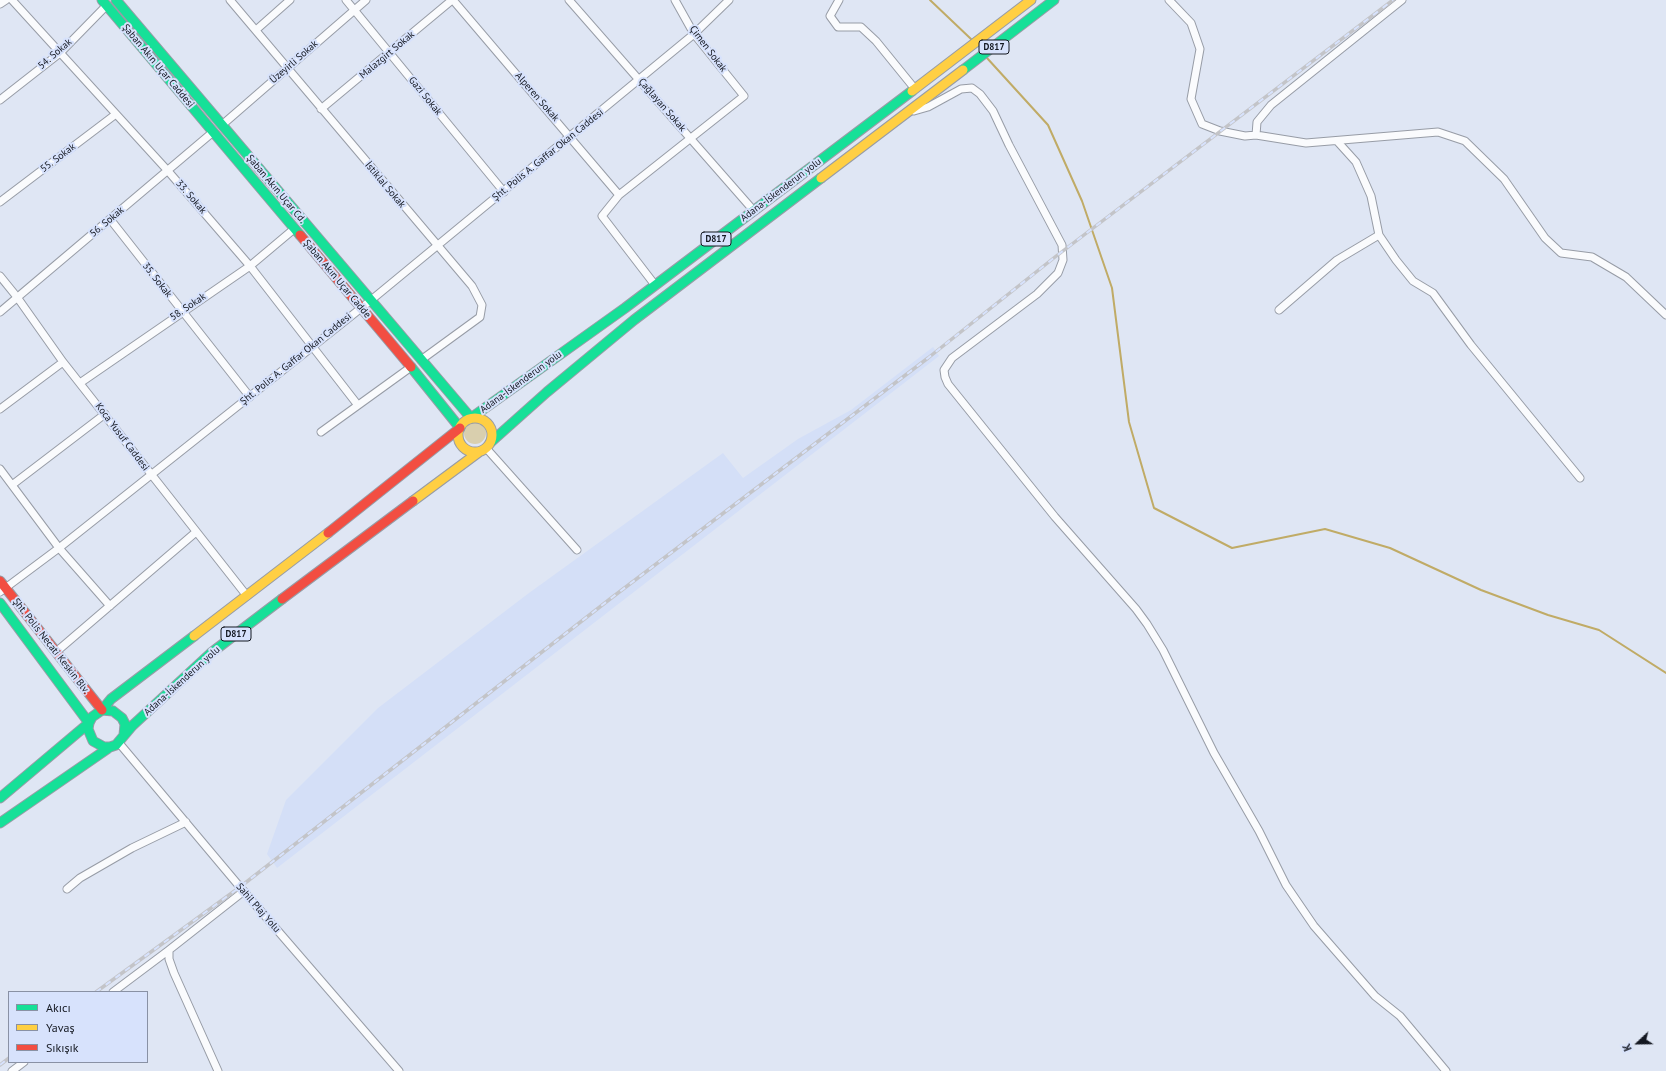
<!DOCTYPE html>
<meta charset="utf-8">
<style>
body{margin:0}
#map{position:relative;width:1666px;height:1071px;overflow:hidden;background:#dfe6f4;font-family:"PT Sans",sans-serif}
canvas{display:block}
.legend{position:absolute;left:8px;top:991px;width:140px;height:72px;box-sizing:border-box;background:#d7e2fc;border:1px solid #8991a4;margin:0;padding:5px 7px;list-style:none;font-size:12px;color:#141821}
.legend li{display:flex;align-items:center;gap:8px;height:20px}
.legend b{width:20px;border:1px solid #8991a4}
.north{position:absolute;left:1618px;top:1023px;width:40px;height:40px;-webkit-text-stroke:3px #d7e2fc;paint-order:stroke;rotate:248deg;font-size:11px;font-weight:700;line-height:16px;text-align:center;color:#141821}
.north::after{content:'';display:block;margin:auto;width:14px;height:18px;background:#141821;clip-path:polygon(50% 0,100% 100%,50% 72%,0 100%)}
</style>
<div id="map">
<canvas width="1666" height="1071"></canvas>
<ul class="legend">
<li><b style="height:5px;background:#16e098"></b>Akıcı</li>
<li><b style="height:5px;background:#ffcf43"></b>Yavaş</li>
<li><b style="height:5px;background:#f24e42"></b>Sıkışık</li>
</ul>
<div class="north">K</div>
</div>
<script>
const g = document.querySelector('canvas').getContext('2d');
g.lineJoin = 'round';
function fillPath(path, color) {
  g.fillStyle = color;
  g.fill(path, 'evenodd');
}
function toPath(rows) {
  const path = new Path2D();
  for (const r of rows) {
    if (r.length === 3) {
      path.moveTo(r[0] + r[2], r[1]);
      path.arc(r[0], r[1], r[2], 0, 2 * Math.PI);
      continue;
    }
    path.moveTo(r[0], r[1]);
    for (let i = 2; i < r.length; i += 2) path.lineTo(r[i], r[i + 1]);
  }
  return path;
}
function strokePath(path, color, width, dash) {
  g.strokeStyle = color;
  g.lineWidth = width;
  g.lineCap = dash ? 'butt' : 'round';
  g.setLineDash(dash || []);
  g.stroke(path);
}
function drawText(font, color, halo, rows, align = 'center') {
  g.font = font + ' "PT Sans",sans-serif';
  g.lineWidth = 4;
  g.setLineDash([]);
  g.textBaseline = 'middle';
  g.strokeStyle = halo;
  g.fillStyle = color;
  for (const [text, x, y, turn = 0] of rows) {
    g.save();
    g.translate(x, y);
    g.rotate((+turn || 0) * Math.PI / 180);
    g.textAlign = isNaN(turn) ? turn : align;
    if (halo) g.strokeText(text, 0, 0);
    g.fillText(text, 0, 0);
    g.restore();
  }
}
fillPath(toPath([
 [933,347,939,356,277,868,267,854,286,800,378,708,529,593,723,453,743,478,798,439,851,410]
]), '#d4dff7');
fillPath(toPath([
 [475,433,11]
]), '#d9cfae');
strokePath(toPath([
 [930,0,971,39],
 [987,58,1048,125,1082,201,1112,288,1129,422,1154,508,1232,548,1325,529,1390,548,1481,590,1548,615,1599,630,1666,673]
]), '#c0ab66', 2);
const street = toPath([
 [12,0,168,171,250,266,357,404],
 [230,0,472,286,482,305,480,317,421,360],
 [346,0,504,192],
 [453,0,619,195],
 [569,0,754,211],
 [839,0,830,16,838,27,861,27,876,41,915,89],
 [1169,0,1191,23,1200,49,1191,99,1202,124,1220,131,1245,136,1256,135,1306,143,1438,132,1465,141,1504,179,1545,238,1561,253,1592,257,1626,277,1666,315],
 [0,4,6,0],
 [256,30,290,0],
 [0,100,60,53,107,5],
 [321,109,452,0],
 [914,111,928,107,961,89,972,88,980,94,993,111,1009,145,1062,245,1063,260,1058,273,1037,294,952,358,944,370,945,377,948,384,1055,517,1136,609,1147,624,1163,650,1214,753,1259,831,1286,885,1314,926,1375,996,1400,1016,1446,1071],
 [222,125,366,0],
 [1256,135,1257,122,1271,105,1402,0],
 [1337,141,1356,162,1371,196,1379,235,1396,260,1413,281,1433,293,1471,345,1580,478],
 [0,202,116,114],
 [110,219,250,397],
 [0,276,17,297,63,362,247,596],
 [655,285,602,216,619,195,744,96,694,34,675,0],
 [1279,310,1337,260,1379,235],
 [0,312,213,132],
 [80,383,250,266,294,229],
 [0,409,63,362],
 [321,432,411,367],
 [486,448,577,550],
 [0,469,59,548,110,606],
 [12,485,105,414],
 [0,592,59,548,370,301,694,34,729,0],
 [56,652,196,532],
 [119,743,240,887,399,1071],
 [67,889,80,878,132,848,186,822],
 [113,992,169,950],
 [12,1071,24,1062],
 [218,1071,174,973,169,959,169,950,244,891]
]);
const fast = toPath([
 [102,0,300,235],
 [116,0,471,418],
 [963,70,1054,0],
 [411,367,460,428],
 [471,418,625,308,912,91],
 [491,442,547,392,634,320,821,178],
 [0,603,89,723],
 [102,710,113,711,122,718,125,724,124,735],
 [89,723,88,729,93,741,104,747,110,747],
 [0,798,89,723,92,717,102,710,111,699,194,636],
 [0,823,110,747,116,745,132,726,211,653,282,599]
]);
const slow = toPath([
 [912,91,1031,0],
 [821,178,963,70],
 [475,435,17],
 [413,501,479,452],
 [194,636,328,533]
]);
const jam = toPath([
 [300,235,411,367],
 [328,533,460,428],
 [0,581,102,710],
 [282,599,413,501]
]);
strokePath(street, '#979ca6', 9);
strokePath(fast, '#979ca6', 11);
strokePath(slow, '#979ca6', 11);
strokePath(jam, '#979ca6', 11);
strokePath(street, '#fafbfd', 7);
strokePath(fast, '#16e098', 9);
strokePath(slow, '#ffcf43', 9);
strokePath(jam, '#f24e42', 9);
const rail = toPath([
 [96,992,240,887,610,599,928,358,1055,257,1393,0],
 [0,1065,9,1058]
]);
strokePath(rail, '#c3c4c8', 3.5);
strokePath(rail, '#d7e2fc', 2, [6]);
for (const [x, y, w] of [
 [994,47,30],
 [716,239,30],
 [236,634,30]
]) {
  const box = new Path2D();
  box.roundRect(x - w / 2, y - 7, w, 14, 3);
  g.fillStyle = '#d7e2fc';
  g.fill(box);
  strokePath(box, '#141821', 1);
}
drawText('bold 9px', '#141821', null, [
 ["D817",994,47],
 ["D817",716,239],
 ["D817",236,634]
]);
drawText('10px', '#141821', '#d7e2fc', [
 ["Çimen Sokak",708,49,53],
 ["54. Sokak",55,54,-41],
 ["Malazgirt Sokak",387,55,-40],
 ["Üzeyirli Sokak",294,62,-41],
 ["Şaban Akın Uçar Caddesi",158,66,50],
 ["Gazi Sokak",425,96,51],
 ["Alperen Sokak",537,97,49],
 ["Çağlayan Sokak",662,105,49],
 ["Şht. Polis A. Gaffar Okan Caddesi",548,155,-39],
 ["55. Sokak",58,158,-37],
 ["İstiklal Sokak",385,185,50],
 ["Şaban Akın Uçar Cd.",276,189,50],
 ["Adana-İskenderun yolu",781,190,-37],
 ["33. Sokak",191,197,49],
 ["56. Sokak",107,222,-40],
 ["Şaban Akın Uçar Cadde",337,279,50],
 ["35. Sokak",157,280,52],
 ["58. Sokak",188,307,-34],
 ["Şht. Polis A. Gaffar Okan Caddesi",296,359,-39],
 ["Adana-İskenderun yolu",521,382,-36],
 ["Koca Yusuf Caddesi",122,437,53],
 ["Şht. Polis Necati Keskin Blv.",51,646,52],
 ["Adana-İskenderun yolu",182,681,-42],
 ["Sahil Plaj Yolu",258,908,49]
]);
</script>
